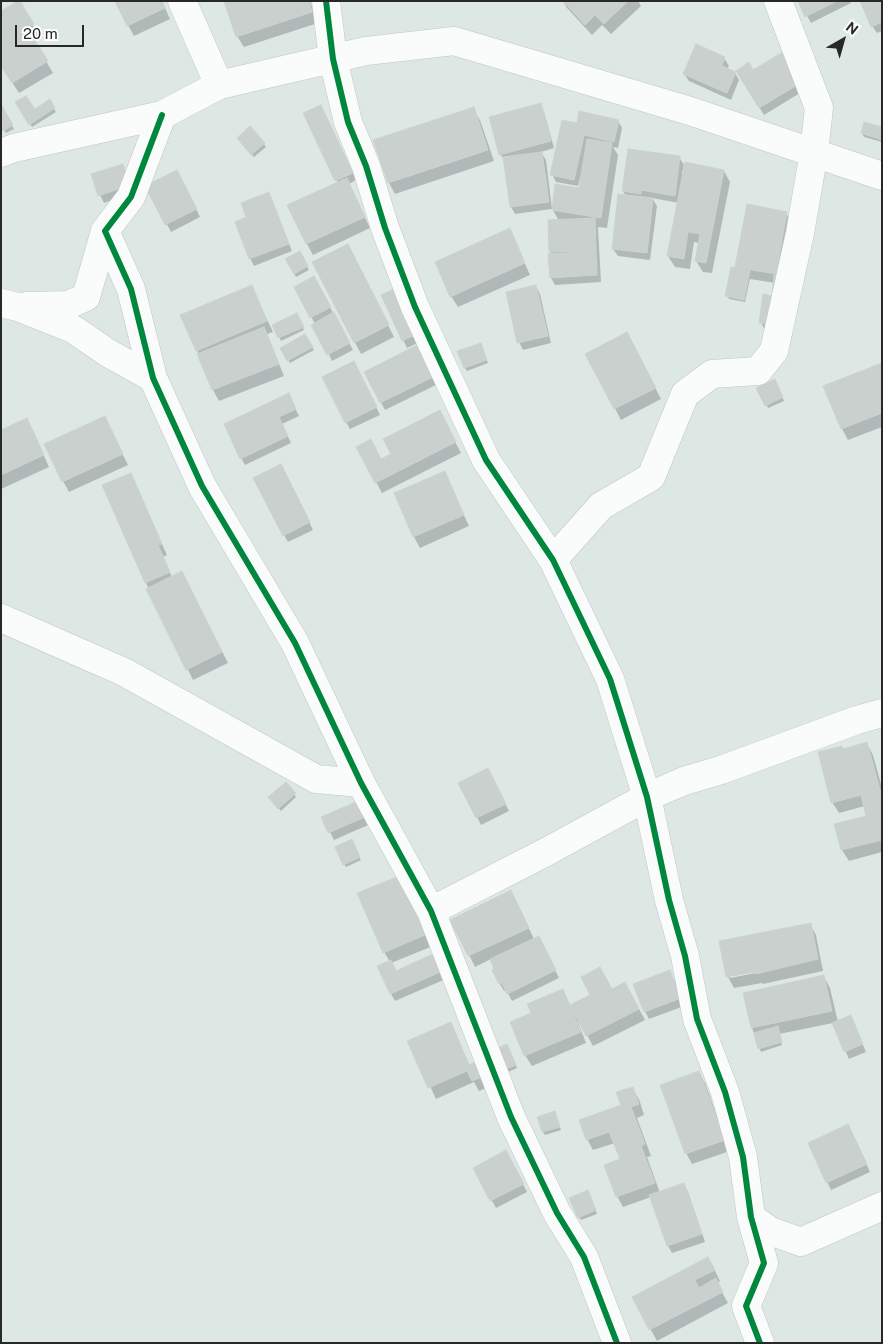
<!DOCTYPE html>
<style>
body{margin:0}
#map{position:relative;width:883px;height:1344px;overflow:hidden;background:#dde8e5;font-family:"Public Sans",sans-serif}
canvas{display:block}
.frame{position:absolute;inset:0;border:2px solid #282828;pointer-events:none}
.north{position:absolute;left:818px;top:15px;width:50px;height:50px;-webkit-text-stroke:4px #fff;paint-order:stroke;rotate:38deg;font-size:14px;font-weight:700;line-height:20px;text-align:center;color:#282828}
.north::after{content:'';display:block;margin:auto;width:18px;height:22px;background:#282828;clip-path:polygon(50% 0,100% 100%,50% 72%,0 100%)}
.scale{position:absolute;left:15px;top:25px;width:69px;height:22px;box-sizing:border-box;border:2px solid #282828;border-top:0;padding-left:6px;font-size:15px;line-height:18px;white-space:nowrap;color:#282828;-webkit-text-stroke:4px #fff;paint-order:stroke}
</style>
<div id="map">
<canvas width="883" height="1344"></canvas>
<div class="frame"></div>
<div class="north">N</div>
<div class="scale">20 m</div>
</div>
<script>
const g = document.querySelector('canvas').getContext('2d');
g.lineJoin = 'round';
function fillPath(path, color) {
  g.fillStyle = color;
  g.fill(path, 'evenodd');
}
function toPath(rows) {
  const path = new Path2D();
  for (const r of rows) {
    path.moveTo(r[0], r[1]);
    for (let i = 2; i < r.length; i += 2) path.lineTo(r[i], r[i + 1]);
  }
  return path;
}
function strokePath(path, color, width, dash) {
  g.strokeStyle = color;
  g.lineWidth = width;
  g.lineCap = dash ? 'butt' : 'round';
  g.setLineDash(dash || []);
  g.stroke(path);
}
fillPath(toPath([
 [162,1,170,19,134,36,128,25],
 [226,1,310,1,318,23,244,47,237,36],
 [563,1,638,1,641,6,611,34,602,25,592,35,567,8],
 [799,1,851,1,851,3,811,23],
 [882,1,882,31,877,33,872,26],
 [19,2,39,36,33,39,53,73,19,93,1,65],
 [783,53,805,90,764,115,737,72,753,71],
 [724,58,729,66,727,69,735,73,739,80,731,100,689,81,684,74],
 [49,101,56,112,32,127,17,103,34,110],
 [540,105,544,112,554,148,541,152,546,160,552,209,515,214,511,207,505,161,500,154],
 [1,108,14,129,6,133,1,125],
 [473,109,480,120,494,161,395,194,389,183,375,141],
 [305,113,324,113,356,180,349,184,370,228,313,255,307,244,338,183],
 [618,121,622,128,618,148,613,147,618,155,607,228,598,227,601,282,555,285,551,278,549,255,552,255,550,252,559,221,553,210,580,189,583,174,581,174,578,186,556,182,552,174,578,124],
 [882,128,882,142,864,137,862,133],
 [240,142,264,144,266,147,254,157],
 [679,157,684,165,682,173,724,171,730,182,712,273,703,272,696,261,699,243,694,242,690,269,675,267,668,256,679,203,652,198,657,206,650,260,618,256,613,249,626,196,623,191],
 [122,165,133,193,104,203,100,195],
 [181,178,200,217,171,232,147,187],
 [269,194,292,251,254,266,250,258],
 [786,213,792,224,765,330,761,323,773,297,775,283,750,279,745,302,729,299,727,295,738,270,737,267],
 [515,241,530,275,458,307,451,296],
 [299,253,309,270,296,277,287,259],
 [353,257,394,337,361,354,314,263],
 [318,285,353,350,332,361,315,324,296,287],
 [251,286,273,332,267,334,284,376,219,401,213,390,197,350],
 [536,286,540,294,551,343,523,350,519,342],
 [382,295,422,341,407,348],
 [297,315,304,330,281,341,274,325],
 [305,336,314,350,290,363,282,349],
 [420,345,440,383,385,410,365,372],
 [633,345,661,399,621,420,587,354],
 [482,347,488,363,467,371,465,368],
 [882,365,882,427,848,440,842,429,825,386],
 [358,370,380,415,350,429,346,422],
 [776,384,784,401,768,408,758,388],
 [292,402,299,416,282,424,291,443,245,465,241,458],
 [445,423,461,453,382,493,376,482,381,460],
 [110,429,128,465,69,492,63,481],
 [33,431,49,467,1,489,1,432],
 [285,473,313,530,288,542,284,535],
 [444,473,469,526,420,548,414,537],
 [136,486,167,555,163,557,172,577,188,584,228,663,193,680,146,583],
 [867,744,873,755,882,788,882,852,849,861,842,850,868,817,865,806,839,813,832,802,843,750],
 [492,777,509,811,481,825,460,784],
 [294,794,296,797,281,811,272,801],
 [357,803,368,825,334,840,323,818],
 [353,844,361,860,346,867,344,864],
 [408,887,433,946,391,963,396,972,437,954,448,978,395,1001,391,994,390,962,384,952],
 [517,903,534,939,542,944,559,978,512,1001,506,990,504,991,500,984,493,970,496,969,491,959,475,967,452,920],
 [810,924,816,935,823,971,763,984,762,983,734,988,728,977,721,942],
 [761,970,761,972,730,978,730,975],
 [824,977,830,988,838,1022,851,1017,866,1052,849,1059,833,1023,779,1034,782,1045,761,1052,752,1028],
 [674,979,684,1006,649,1019,645,1011],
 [562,990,571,1007,611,990,631,994,645,1020,593,1046,580,1022,578,1022,586,1043,532,1066,525,1055,532,1014],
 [450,1023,470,1066,477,1063,489,1087,479,1091,474,1082,436,1099,409,1041],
 [509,1049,517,1068,506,1073],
 [699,1072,705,1083,730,1151,692,1164,686,1153],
 [632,1088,639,1099,644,1115,637,1118,651,1156,647,1157,660,1193,684,1185,688,1192,705,1242,672,1253,668,1246,651,1197,623,1207,617,1196,621,1160,615,1143,593,1150,587,1139,623,1106],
 [556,1116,561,1130,545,1135,543,1132],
 [852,1133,870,1172,831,1190,809,1143],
 [510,1159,527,1192,496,1208,474,1168],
 [589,1195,597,1214,581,1220,579,1217],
 [714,1269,720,1281,717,1283,728,1303,657,1341,633,1297]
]), '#0003');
const building = toPath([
 [18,1,20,1,34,24,27,28,48,61,12,83,1,66,1,11,18,1],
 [115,1,162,1,165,8,127,26,115,1],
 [224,1,309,1,312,12,236,37,224,1],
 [563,1,628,1,604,24,595,15,585,25,563,1],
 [798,1,837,1,805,17,798,1],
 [860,1,882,1,882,22,871,27,860,1],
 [696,44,725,57,722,66,736,72,727,93,683,74,696,44],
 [783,52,802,82,759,108,736,71,749,62,753,70,783,52],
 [26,96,35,109,50,99,55,108,29,125,15,102,26,96],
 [541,103,551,141,499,155,489,117,541,103],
 [321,105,353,173,335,181,303,113,321,105],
 [2,106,13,125,3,131,1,127,2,106],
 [474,107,488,150,388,183,373,140,474,107],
 [579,111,619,120,614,142,584,135,574,180,550,175,562,120,577,123,579,111],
 [864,122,882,127,882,140,861,133,864,122],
 [250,126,265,143,251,155,237,138,250,126],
 [587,139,612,143,601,218,552,210,555,184,579,188,587,139],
 [628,149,680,156,675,196,641,190,641,194,622,191,628,149],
 [542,152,549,202,510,207,503,157,542,152],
 [685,162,724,170,706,263,695,261,700,234,688,232,684,259,667,256,685,162],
 [123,164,130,185,98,196,91,174,123,164],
 [177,170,197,209,165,225,145,186,177,170],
 [347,178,365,217,306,244,287,205,347,178],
 [269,192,289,244,249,259,235,222,246,217,241,203,269,192],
 [618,194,653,198,647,253,612,249,618,194],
 [747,204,787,212,776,274,735,267,747,204],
 [595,218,596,251,549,252,548,220,595,218],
 [510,228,525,263,450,297,435,262,510,228],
 [348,244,389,325,354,343,312,262,348,244],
 [300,251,308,266,294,274,285,259,300,251],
 [596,251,597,275,550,278,548,254,596,251],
 [731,267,750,271,744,300,725,296,731,267],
 [774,275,786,277,779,326,759,323,763,294,772,296,774,275],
 [314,276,331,307,310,318,294,287,314,276],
 [252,285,267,321,196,351,180,315,252,285],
 [536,285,548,336,517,343,506,292,536,285],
 [398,287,419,333,402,341,381,295,398,287],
 [334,312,350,343,327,355,311,325,334,312],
 [297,313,304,327,278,338,272,325,297,313],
 [264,327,279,364,212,390,197,354,264,327],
 [627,332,656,388,614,409,585,354,627,332],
 [305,334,313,347,287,361,280,348,305,334],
 [421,343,437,375,380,403,364,372,421,343],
 [481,343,487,360,464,368,457,351,481,343],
 [354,361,377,407,345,423,322,377,354,361],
 [882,363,882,413,841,429,823,386,882,363],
 [775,379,783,397,765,406,756,388,775,379],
 [289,393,296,409,279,417,288,436,240,459,224,424,289,393],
 [440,410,456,442,375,483,356,447,371,439,381,459,391,454,383,439,440,410],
 [105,416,123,454,62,482,44,444,105,416],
 [27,418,44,455,1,475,1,430,27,418],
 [281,464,310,522,283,536,253,478,281,464],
 [445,471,464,515,413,537,394,493,445,471],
 [131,473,162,544,158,545,170,572,145,583,102,485,131,473],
 [182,571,222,652,186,670,146,589,182,571],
 [867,742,882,797,882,840,841,850,834,824,866,816,861,795,831,803,818,752,842,746,843,749,867,742],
 [488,768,506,804,476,818,458,783,488,768],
 [286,782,296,793,278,809,268,797,286,782],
 [358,801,365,817,328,833,321,817,358,801],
 [352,839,360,857,343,865,335,847,352,839],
 [402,875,427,934,383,953,357,893,402,875],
 [511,890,529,928,468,956,450,920,511,890],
 [811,923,818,959,756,974,755,972,726,977,719,941,811,923],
 [539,936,556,970,507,994,502,983,499,984,492,970,494,969,490,959,539,936],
 [437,952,445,970,390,994,377,966,391,960,396,971,437,952],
 [600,967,612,989,625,982,639,1009,586,1036,570,1005,590,995,581,977,600,967],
 [670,970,681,998,644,1012,633,984,670,970],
 [824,975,832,1011,751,1028,743,993,824,975],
 [563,989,581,1032,524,1056,510,1022,531,1013,527,1004,563,989],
 [851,1015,863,1044,844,1052,832,1023,851,1015],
 [451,1022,469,1065,477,1061,484,1076,472,1081,467,1071,428,1088,407,1041,451,1022],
 [778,1026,782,1042,758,1049,754,1033,778,1026],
 [507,1044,516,1065,503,1070,494,1050,507,1044],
 [699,1071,725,1140,685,1154,660,1085,699,1071],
 [633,1087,639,1104,631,1107,645,1144,641,1146,655,1183,616,1197,604,1165,620,1159,609,1132,586,1140,579,1120,621,1105,616,1092,633,1087],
 [555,1111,560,1127,542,1132,537,1117,555,1111],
 [848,1124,867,1164,826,1183,808,1143,848,1124],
 [506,1150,524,1184,490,1201,473,1168,506,1150],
 [684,1183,702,1234,667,1246,649,1195,684,1183],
 [588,1190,596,1210,578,1218,569,1198,588,1190],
 [708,1257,715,1270,695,1280,699,1288,716,1278,723,1292,649,1330,632,1297,708,1257]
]);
fillPath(building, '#c9d0ce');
strokePath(building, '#cad3d0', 1);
const minor = toPath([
 [182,1,219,85],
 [326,1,333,59,348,122,366,166,385,228,415,307,486,460,553,560,610,679,647,797,669,900,685,956,697,1019,725,1092,743,1157,751,1217,764,1263,746,1306,760,1343],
 [162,115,131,197,105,231,131,289,153,378,202,486,295,643,361,783,431,911,511,1117,557,1213,584,1257,617,1343],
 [1,153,14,148,162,115,219,85,366,51,454,41,690,111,882,176],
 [1,303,18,307,73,329,108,353,153,378],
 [27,306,68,305,86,297,105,231],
 [553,560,601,506,651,477,685,394,712,374,758,371,774,351,800,233,814,152,819,108,778,1],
 [1,618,124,672,316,779,361,783],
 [431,911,546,852,647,797,684,781,721,770,857,720,882,713],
 [751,1217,770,1231,801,1242,882,1206]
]);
strokePath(minor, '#c3c4c3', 29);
strokePath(minor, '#fafcfb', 28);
strokePath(toPath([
 [326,1,333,59,348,122,366,166,385,228,415,307,486,460,553,560,610,679,647,797,669,900,685,956,697,1019,725,1092,743,1157,751,1217,764,1263,746,1306,760,1343],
 [162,115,131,197,105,231,131,289,153,378,202,486,295,643,361,783,431,911,511,1117,557,1213,584,1257,617,1343]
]), '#00873e', 6);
</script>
